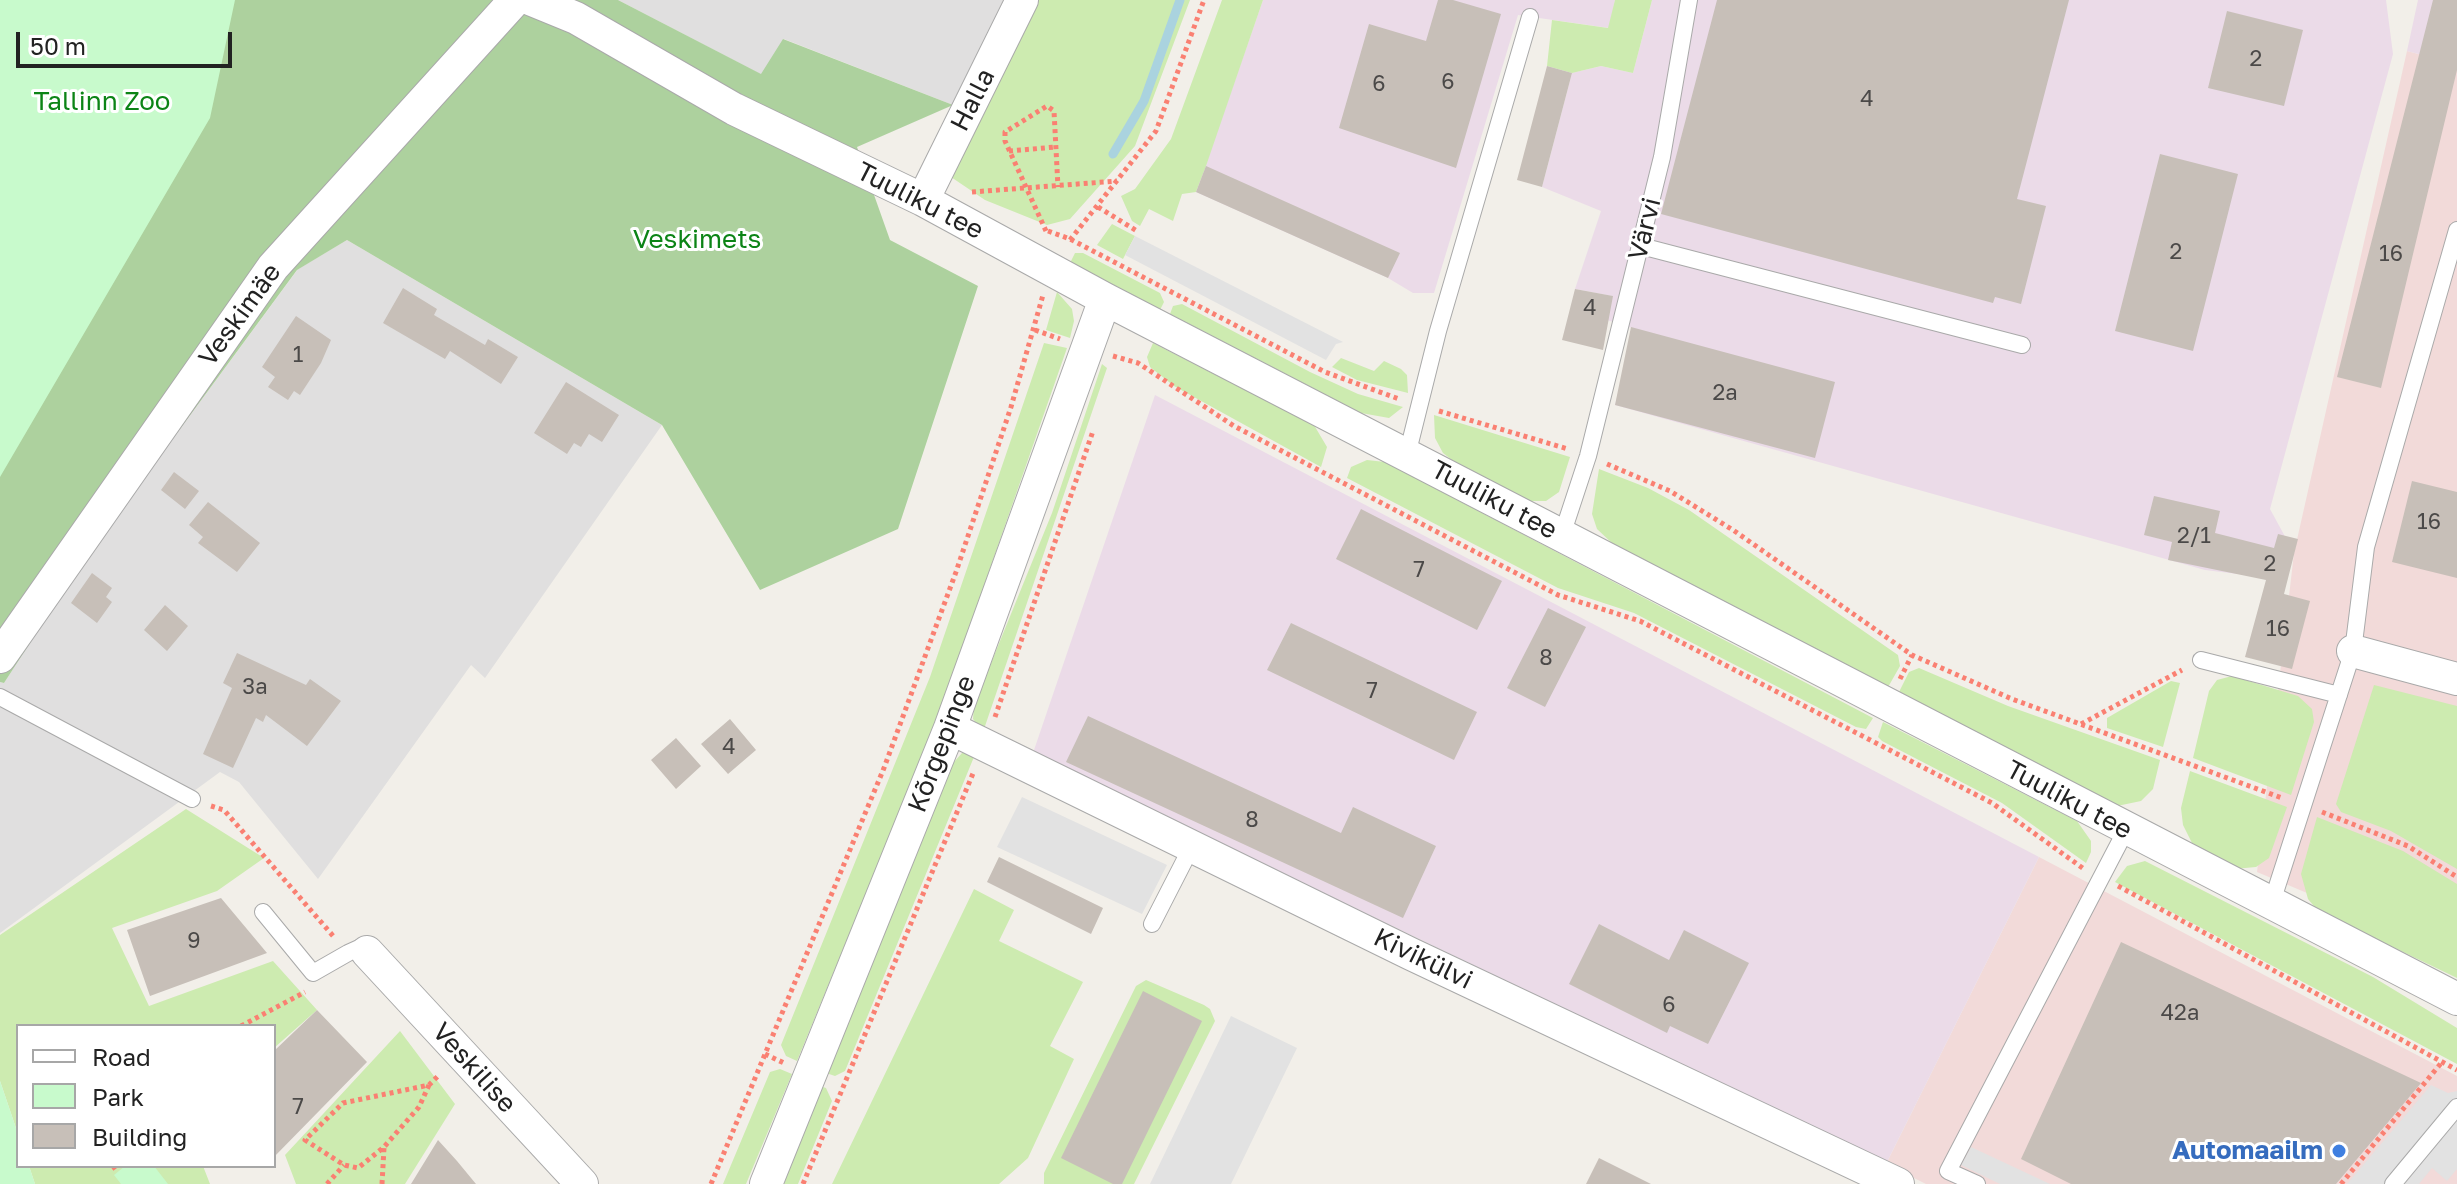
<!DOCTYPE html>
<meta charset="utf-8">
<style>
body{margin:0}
#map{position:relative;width:2457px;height:1184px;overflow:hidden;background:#f2efe9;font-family:"Golos Text",sans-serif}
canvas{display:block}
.legend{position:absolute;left:16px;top:1024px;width:260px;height:144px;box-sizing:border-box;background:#fff;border:2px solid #a7a7a7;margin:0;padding:10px 14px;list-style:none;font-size:24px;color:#222}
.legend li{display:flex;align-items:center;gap:16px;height:40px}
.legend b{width:40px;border:2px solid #a7a7a7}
.scale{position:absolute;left:16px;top:32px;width:216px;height:36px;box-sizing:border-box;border:4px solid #222;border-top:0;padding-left:10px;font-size:24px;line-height:28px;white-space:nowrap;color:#222;-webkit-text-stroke:6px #fff;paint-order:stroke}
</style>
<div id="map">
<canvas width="2457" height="1184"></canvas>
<ul class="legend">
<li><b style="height:10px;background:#fff"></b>Road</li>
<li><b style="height:22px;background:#c8facc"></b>Park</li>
<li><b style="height:22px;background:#c7bfb8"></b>Building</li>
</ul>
<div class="scale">50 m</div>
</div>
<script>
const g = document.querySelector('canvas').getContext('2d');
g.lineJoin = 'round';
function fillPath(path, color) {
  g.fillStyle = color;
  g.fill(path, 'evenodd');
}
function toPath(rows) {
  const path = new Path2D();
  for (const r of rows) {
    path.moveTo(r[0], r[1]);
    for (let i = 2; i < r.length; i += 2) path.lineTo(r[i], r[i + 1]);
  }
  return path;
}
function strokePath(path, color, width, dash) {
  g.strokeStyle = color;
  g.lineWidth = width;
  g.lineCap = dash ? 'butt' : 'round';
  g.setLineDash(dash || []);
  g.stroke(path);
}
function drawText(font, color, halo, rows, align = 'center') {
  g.font = font + ' "Golos Text",sans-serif';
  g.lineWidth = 6;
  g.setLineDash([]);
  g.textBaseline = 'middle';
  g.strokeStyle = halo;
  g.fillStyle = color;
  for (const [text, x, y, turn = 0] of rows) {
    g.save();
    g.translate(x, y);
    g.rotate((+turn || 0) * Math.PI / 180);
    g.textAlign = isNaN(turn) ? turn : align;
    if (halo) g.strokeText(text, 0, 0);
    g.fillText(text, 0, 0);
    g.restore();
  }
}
fillPath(toPath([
 [618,0,1004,0,953,105,784,39,762,75],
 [347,240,662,425,485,678,471,665,318,879,239,782,220,772,0,933,0,682,4,683,88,554,298,269]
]), '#e0dfdf');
fillPath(toPath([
 [2407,51,2457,64,2457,956,2257,872,2294,553],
 [2039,857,2457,1076,2457,1184,1926,1184,1886,1164]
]), '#f2dad9');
fillPath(toPath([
 [1263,0,1615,0,1609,28,1518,15,1434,293,1413,293,1388,278,1196,192],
 [1652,0,2386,0,2393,54,2270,509,2294,553,2246,575,2205,570,1615,405,1635,329,1607,320,1612,296,1575,289,1601,211,1542,187,1572,73,1601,66,1633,73],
 [2418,0,2457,0,2457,64,2407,51],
 [1155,395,2039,857,1886,1164,1033,753]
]), '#ebdbe8');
fillPath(toPath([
 [1033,0,1190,0,1135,146,1070,219,1047,225,985,200,951,177],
 [1222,0,1263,0,1206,166,1196,192,1182,194,1173,221,1149,209,1140,226,1132,221,1121,196,1135,189,1171,139],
 [1615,0,1652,0,1633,73,1601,66,1572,73,1547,66,1552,20,1608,28],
 [1112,224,1135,236,1123,259,1097,245],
 [1075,253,1083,253,1160,293,1164,302,1160,310,1070,263],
 [1057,292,1072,309,1074,321,1070,338,1046,330],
 [1182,304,1310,372,1358,394,1403,407,1389,418,1361,413,1170,314,1173,306],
 [1044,343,1067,348,935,726,797,1061,786,1056,781,1045,930,677],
 [1153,343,1314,425,1327,447,1321,467,1174,386,1150,367,1147,357],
 [1341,358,1374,371,1384,361,1401,369,1407,375,1408,393,1357,380,1332,367],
 [1102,364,1107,368,983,732,973,719,974,705,1052,513],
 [1434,415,1570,457,1559,492,1546,501,1529,501,1452,460,1443,453,1435,438],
 [1367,460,1385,462,1873,718,1866,729,1856,727,1634,613,1558,588,1347,478,1351,467],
 [1599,469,1648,488,1689,510,1898,655,1900,666,1887,689,1614,545,1597,529,1592,514],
 [1919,668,2008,706,2160,760,2153,789,2141,801,2117,806,1898,694,1909,672],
 [2232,676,2298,696,2312,709,2314,722,2291,795,2193,758,2209,691,2217,680],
 [2171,681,2180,683,2163,747,2107,728,2107,718],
 [2374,685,2457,706,2457,869,2391,831,2341,812,2336,804],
 [1883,722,2077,821,2091,841,2091,852,2086,863,2002,803,1882,741,1878,737],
 [976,752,845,1071,835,1076,826,1073,954,762,962,753],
 [2190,771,2287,807,2269,858,2256,867,2234,869,2192,843,2183,825,2181,808],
 [186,809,264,858,217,891,112,928,149,1006,273,961,317,1010,274,1048,274,1026,18,1026,18,1134,0,1081,0,935],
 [2317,817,2403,851,2457,884,2457,978,2318,911,2308,899,2301,874],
 [2145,861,2373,977,2457,1028,2457,1064,2115,882,2127,866],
 [974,889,1014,910,999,941,1083,982,1050,1046,1074,1059,1028,1158,999,1184,832,1184],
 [1146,980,1204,1005,1210,1009,1215,1021,1134,1184,1044,1184,1044,1173,1136,986],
 [400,1031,455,1104,405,1184,296,1184,285,1155],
 [780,1069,792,1074,746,1184,723,1184,770,1072],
 [820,1086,826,1088,832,1101,798,1184,784,1184],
 [29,1166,203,1166,210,1184,35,1184]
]), '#cdebb0');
fillPath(toPath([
 [0,0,618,0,761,74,783,39,953,105,857,147,890,240,978,286,898,529,760,590,662,425,347,240,297,270,88,554,4,683,0,682]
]), '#add19e');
fillPath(toPath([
 [0,0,235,0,210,118,0,477],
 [0,1081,18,1134,18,1166,29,1166,35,1184,0,1184],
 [125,1166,154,1166,168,1184,121,1184,114,1175]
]), '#c8facc');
fillPath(toPath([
 [1135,236,1343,342,1336,344,1326,360,1125,255],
 [1022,797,1167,865,1142,914,997,847],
 [1231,1016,1297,1048,1231,1184,1150,1184],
 [2431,1085,2448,1093,2457,1091,2457,1169,2447,1181,2432,1168,2419,1184,2347,1184],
 [1971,1147,2050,1184,2000,1184,1961,1165]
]), '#e2e2e2');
strokePath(toPath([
 [1113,154,1144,101,1180,0]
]), '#aad3df', 9);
fillPath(toPath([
 [1438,0,1453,0,1501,14,1456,168,1339,128,1369,24,1426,41],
 [1717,0,2069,0,2017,199,2046,206,2021,304,1995,297,1993,303,1661,214],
 [2433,0,2457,0,2457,70,2381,388,2337,377],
 [2227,11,2303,30,2284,106,2208,88],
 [1547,66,1572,73,1542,187,1517,180],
 [2160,154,2238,174,2193,351,2115,331],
 [1206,166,1400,253,1388,278,1196,192],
 [403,288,437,309,434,315,485,345,488,339,518,357,501,384,450,351,445,359,383,323],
 [1575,289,1613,296,1603,350,1562,340],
 [296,316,331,340,321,363,300,395,294,391,288,400,268,387,275,377,262,367],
 [1631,327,1835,382,1815,458,1615,405],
 [566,382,619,415,602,442,589,434,581,447,574,443,567,454,534,433],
 [174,472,199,491,185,509,161,490],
 [2412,481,2457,492,2457,578,2392,562],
 [2154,496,2220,511,2215,533,2274,548,2278,534,2298,539,2284,594,2310,601,2292,669,2245,657,2266,580,2168,560,2172,542,2144,535],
 [208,502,260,543,237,572,198,543,203,537,189,525],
 [1361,509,1502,581,1477,630,1336,559],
 [92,573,112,588,106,597,112,602,97,623,71,603],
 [165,605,188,626,167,651,144,630],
 [1548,608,1586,627,1545,707,1507,688],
 [1291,623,1477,712,1454,760,1267,670],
 [237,653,306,685,310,679,341,701,307,746,266,715,263,722,256,718,233,768,203,754,232,688,223,683],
 [1088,716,1341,833,1353,807,1436,846,1403,918,1066,762],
 [730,719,756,750,728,774,701,744],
 [676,738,701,766,676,789,651,760],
 [999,857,1103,908,1091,934,987,882],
 [221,898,267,953,150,996,127,930],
 [1599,924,1669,960,1684,930,1749,963,1708,1044,1670,1026,1667,1033,1569,984],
 [2121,942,2421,1083,2336,1184,2071,1184,2021,1159],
 [1143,991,1202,1021,1122,1184,1113,1184,1061,1158],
 [317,1010,367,1062,274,1157,274,1051],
 [438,1140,457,1161,476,1184,411,1184],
 [1599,1158,1651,1184,1586,1184]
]), '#c7bfb8');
const lane = toPath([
 [1641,246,2022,345],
 [1407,455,1438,331,1530,17],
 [1562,535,1588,456,1662,157,1689,0],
 [2201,660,2339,695],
 [0,697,192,799],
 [2271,905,2353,651,2366,547,2457,230],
 [263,912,313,973,348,953,359,948,367,952],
 [1152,924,1193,844],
 [1977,1184,1948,1171,2126,830],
 [2393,1184,2457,1107]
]);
const street = toPath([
 [532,0,576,18,734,109,923,200,1105,299,2457,999],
 [923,200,1022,0],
 [2353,651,2457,679],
 [0,657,273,267,515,0],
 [950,728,1411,954,1898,1184],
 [367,952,582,1184],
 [766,1184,950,728,1105,299]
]);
strokePath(lane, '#a9a9a9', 18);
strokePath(street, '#a9a9a9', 34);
strokePath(toPath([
 [1009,151,1056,147],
 [972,192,1117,181],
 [1098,207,1137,231],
 [1046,231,1005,141,1005,132,1047,106,1054,111,1058,187],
 [1048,231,1070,239,1325,372,1399,399],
 [1070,240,1156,131,1204,0],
 [1035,330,1060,339],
 [1113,356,1138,363,1234,426,1558,595,1640,621,1992,803,2084,869],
 [1439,411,1568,449],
 [1607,464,1670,491,1733,530,1912,655,2012,699,2282,798],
 [1900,679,1912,655],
 [995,717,1093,431],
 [2081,724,2182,670],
 [211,806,224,810,334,937],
 [2322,812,2408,846,2457,877],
 [2118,886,2457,1070],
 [241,1026,305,992],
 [765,1054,786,1064],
 [429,1085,419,1107,384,1147,358,1168,344,1165,305,1140,343,1103,429,1085,440,1074],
 [113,1166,116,1170],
 [327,1184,344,1165],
 [382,1184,384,1148],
 [711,1184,884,768,956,572,1011,407,1043,295],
 [803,1184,974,771],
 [2341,1184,2442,1062]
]), '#fa8072', 5, [4, 4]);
strokePath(lane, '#fff', 16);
strokePath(street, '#fff', 32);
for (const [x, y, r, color] of [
 [2339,1151,8,"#3f7fe0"]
]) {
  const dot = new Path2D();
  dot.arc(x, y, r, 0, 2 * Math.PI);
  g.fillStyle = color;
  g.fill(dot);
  strokePath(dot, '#fff', 3);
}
drawText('22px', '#4b4948', null, [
 ["2",2256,59],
 ["6",1448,82],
 ["6",1379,84],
 ["4",1867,99],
 ["2",2176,252],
 ["16",2391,254],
 ["4",1590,308],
 ["1",298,355],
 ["2a",1725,393],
 ["16",2429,522],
 ["2/1",2194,536],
 ["2",2270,564],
 ["7",1419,570],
 ["16",2278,629],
 ["8",1546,658],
 ["3a",255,687],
 ["7",1372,691],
 ["4",729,747],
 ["8",1252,820],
 ["9",194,941],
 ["6",1669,1005],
 ["42a",2180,1013],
 ["7",298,1107]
]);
drawText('26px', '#222', '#fff', [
 ["Halla",973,100,-63],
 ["Tuuliku tee",920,201,27],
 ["Värvi",1645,229,-76],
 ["Veskimäe",240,315,-54],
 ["Tuuliku tee",1494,500,28],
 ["Kõrgepinge",942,744,-69],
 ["Tuuliku tee",2069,800,28],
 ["Kivikülvi",1423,959,26],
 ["Veskilise",474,1068,48]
]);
drawText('26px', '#0c8416', '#fff', [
 ["Tallinn Zoo",102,102],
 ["Veskimets",697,240]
]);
drawText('bold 26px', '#366cbe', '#fff', [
 ["Automaailm",2323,1151]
], 'right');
</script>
